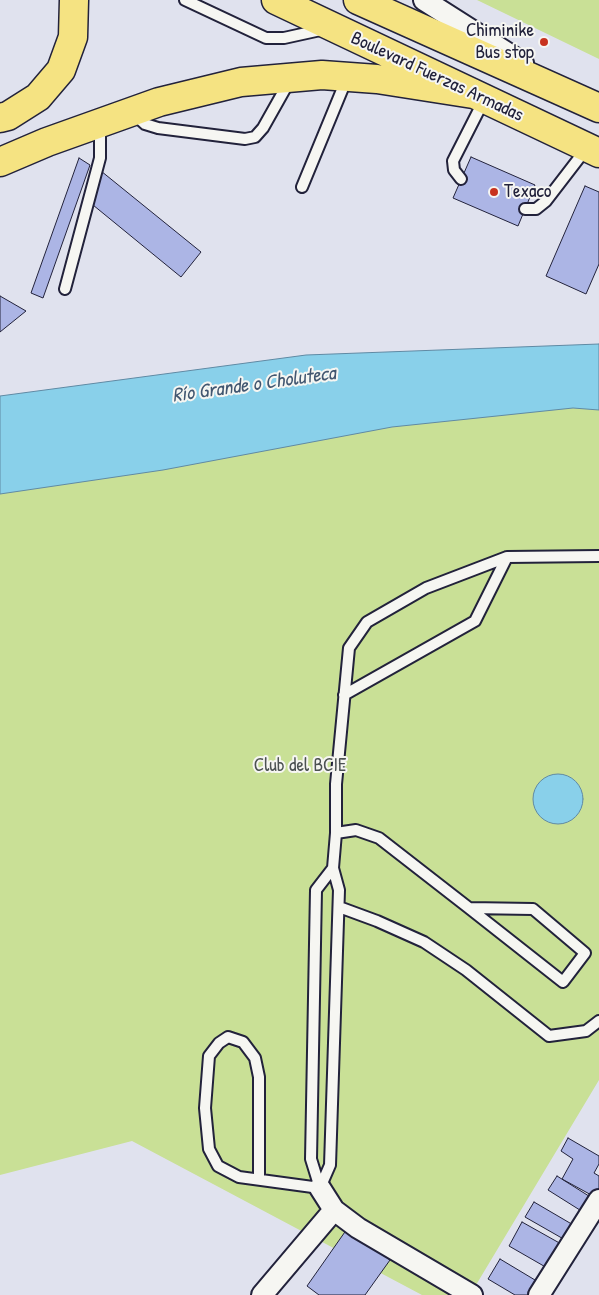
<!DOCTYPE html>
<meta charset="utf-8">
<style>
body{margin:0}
canvas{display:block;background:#e0e2ee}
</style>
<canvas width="599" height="1295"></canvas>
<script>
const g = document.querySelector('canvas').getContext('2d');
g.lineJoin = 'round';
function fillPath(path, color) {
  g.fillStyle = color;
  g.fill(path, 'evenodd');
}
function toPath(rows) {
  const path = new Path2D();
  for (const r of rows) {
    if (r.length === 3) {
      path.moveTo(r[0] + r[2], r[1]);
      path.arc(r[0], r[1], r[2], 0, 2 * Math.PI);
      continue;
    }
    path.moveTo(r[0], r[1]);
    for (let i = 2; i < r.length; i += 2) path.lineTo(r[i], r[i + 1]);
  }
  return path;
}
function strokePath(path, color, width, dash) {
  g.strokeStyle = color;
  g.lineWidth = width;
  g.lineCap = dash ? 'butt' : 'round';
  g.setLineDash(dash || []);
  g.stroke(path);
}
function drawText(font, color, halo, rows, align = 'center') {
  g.font = font + ' "Patrick Hand",sans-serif';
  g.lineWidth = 4;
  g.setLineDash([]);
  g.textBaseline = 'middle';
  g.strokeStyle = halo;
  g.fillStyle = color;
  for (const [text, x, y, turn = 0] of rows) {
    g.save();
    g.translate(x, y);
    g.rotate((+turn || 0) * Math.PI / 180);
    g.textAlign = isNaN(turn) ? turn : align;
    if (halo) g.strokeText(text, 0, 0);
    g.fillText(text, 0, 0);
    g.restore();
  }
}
fillPath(toPath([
 [477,0,599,0,599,59],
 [599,391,599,1080,470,1295,422,1295,132,1141,0,1175,0,452]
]), '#c9e096');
const water = toPath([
 [599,344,599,410,573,408,392,427,163,470,0,494,0,396,306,355,599,344],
 [558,799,25]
]);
fillPath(water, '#89d0ea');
strokePath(water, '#608aa4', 1);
const building = toPath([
 [471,157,535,185,518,226,453,198,471,157],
 [79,158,90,165,43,298,31,293,79,158],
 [101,171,201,252,181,277,93,205,101,171],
 [585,186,599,192,599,264,586,294,546,276,585,186],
 [0,296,26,311,0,332,0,296],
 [568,1138,599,1156,599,1164,594,1173,599,1176,599,1190,595,1197,562,1179,573,1159,561,1151,568,1138],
 [557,1176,592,1198,583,1212,548,1190,557,1176],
 [534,1202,575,1226,567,1241,525,1217,534,1202],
 [522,1222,563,1245,549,1269,509,1246,522,1222],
 [347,1229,390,1260,365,1295,319,1295,307,1286,347,1229],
 [500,1259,540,1283,533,1295,515,1295,488,1279,500,1259]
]);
fillPath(building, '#acb5e5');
strokePath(building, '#22223b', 1);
const lane = toPath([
 [185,0,266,38,284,38,325,29],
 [134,114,145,124,158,128,245,139,255,137,263,128,290,80],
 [461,179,454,170,453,161,484,100],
 [302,187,347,78],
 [525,209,536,209,546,201,586,149],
 [65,289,100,158,100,124],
 [344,695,475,621,507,557],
 [336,833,356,830,379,838,469,908,563,982,585,953,533,909,469,908],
 [339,907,377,921,424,942,466,970,549,1036,586,1031,599,1021],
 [259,1179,259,1077,255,1058,243,1042,228,1037,219,1043,209,1056,205,1108,209,1149,218,1166,239,1177,320,1188],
 [320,1188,330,1165,339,890,333,868,336,833,336,784,349,648,367,622,426,588,507,557,599,556],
 [320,1188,311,1159,316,890,333,868]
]);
const street = toPath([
 [424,0,523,63],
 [320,1188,334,1210,358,1228,472,1295],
 [262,1295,334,1210],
 [539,1295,599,1200]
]);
const highway = toPath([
 [276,0,599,153],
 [358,0,599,108],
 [0,118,8,116,38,97,61,70,73,37,74,0],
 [0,162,47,142,159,102,241,82,322,75,377,79,473,94]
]);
strokePath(lane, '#22223b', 14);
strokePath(street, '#22223b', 24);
strokePath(highway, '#22223b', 31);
strokePath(lane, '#f6f6f2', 10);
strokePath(street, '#f6f6f2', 20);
strokePath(highway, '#f5e382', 28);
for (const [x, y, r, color] of [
 [544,42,5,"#c8321e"],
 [494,192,5,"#c8321e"]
]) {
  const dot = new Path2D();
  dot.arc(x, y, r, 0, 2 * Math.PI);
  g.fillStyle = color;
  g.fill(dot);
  strokePath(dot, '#f6f6f2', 2);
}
drawText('19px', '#22223b', '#f6f6f2', [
 ["Chiminike",534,31],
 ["Bus stop",534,53],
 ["Texaco",504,192,"left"]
], 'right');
drawText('19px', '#22223b', '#f6f6f2', [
 ["Boulevard Fuerzas Armadas",437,77,25]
]);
drawText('19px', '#4c5252', '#f6f6f2', [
 ["Club del BCIE",300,766]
]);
drawText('italic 20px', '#415670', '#f6f6f2', [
 ["Río Grande o Choluteca",254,385,-8]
]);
</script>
